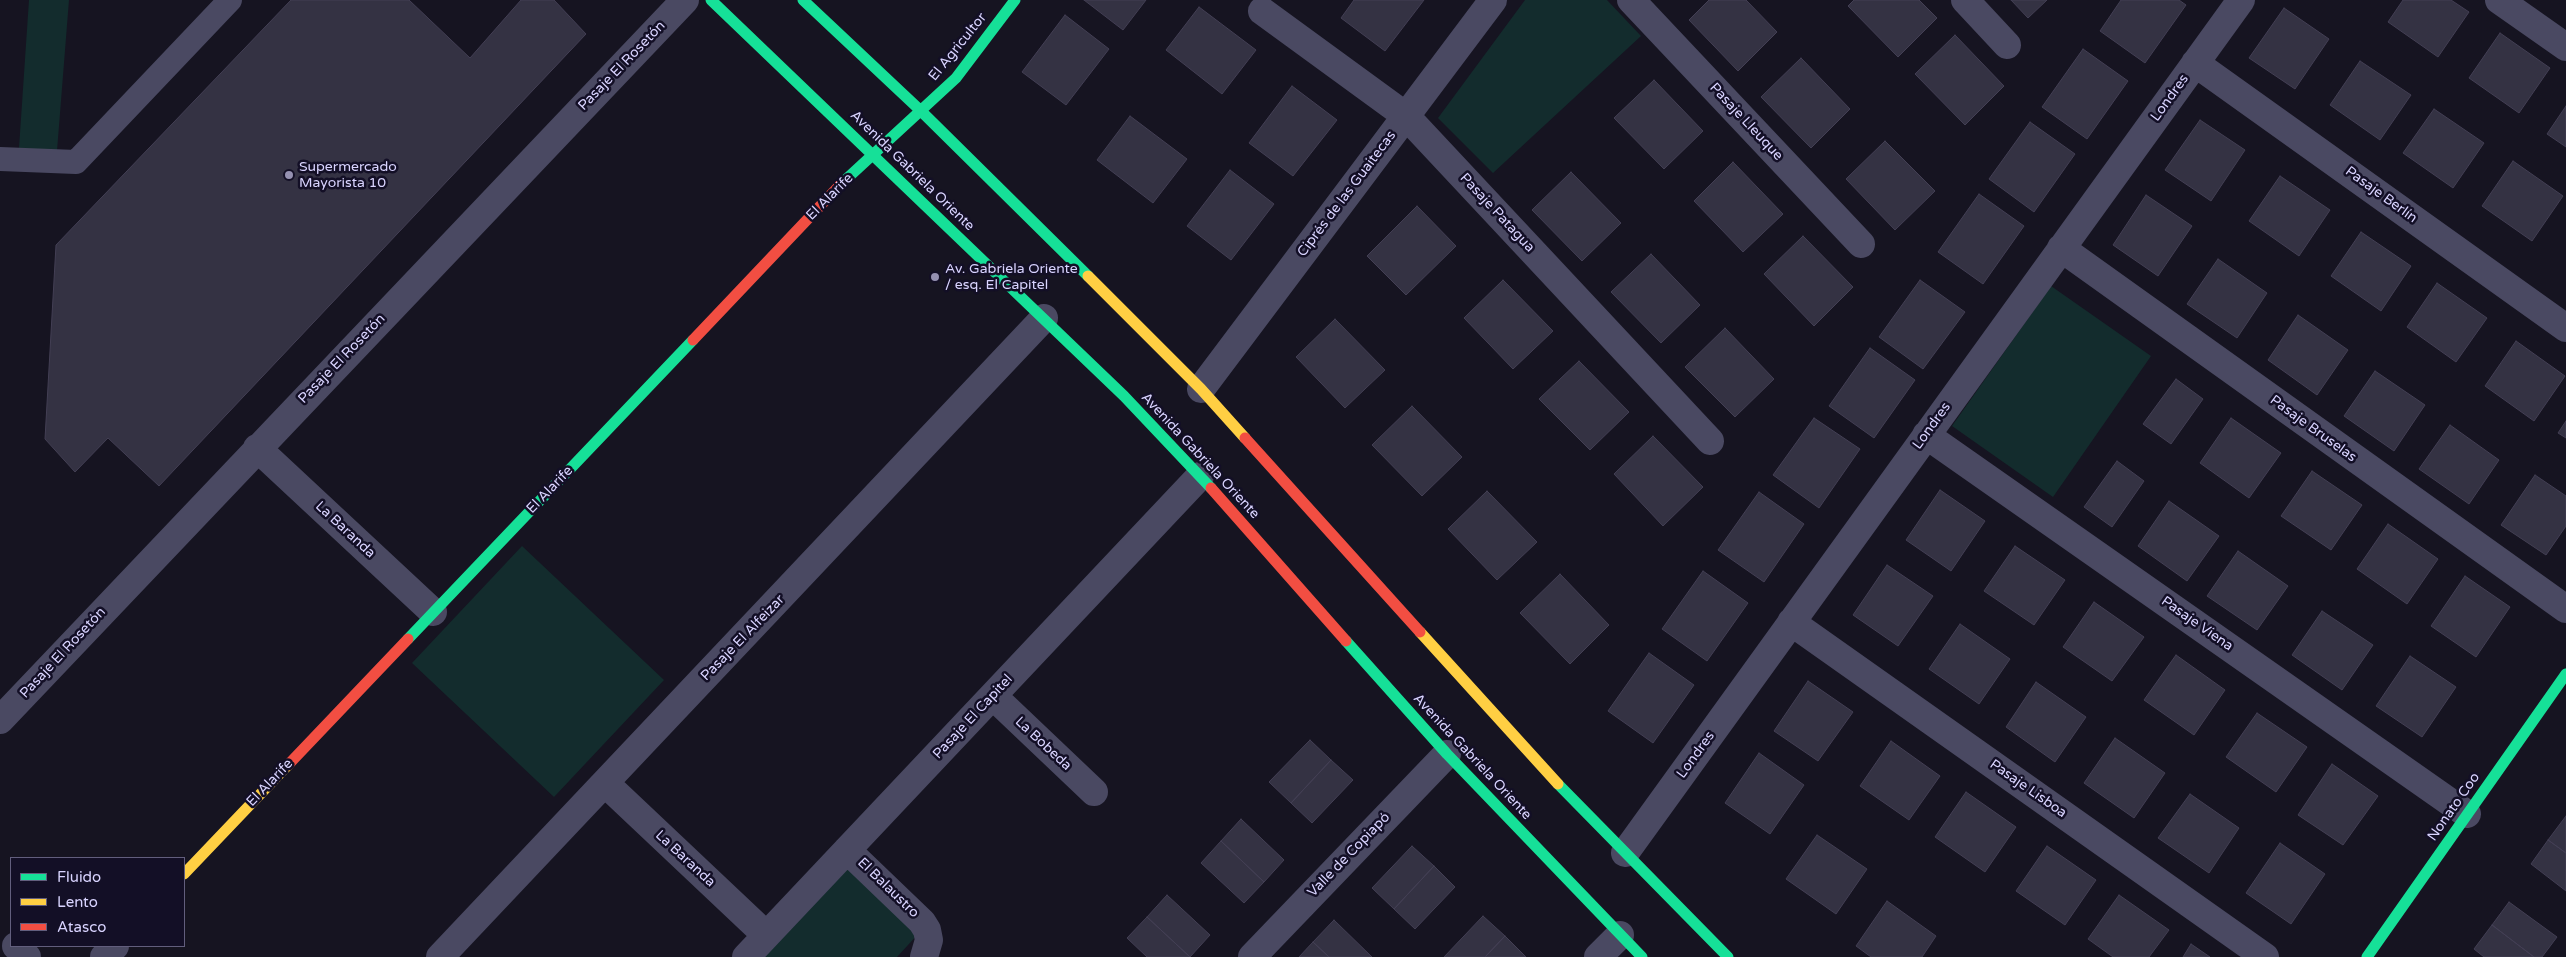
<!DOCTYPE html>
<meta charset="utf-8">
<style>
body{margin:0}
#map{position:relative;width:2566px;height:957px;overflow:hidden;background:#161421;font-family:"Varela Round",sans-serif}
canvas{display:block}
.legend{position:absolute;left:10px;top:857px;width:175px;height:90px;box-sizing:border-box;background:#130f26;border:1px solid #625e7d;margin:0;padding:6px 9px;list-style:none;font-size:15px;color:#d9d4ff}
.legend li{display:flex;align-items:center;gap:10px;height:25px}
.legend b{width:25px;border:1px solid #625e7d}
</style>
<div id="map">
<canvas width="2566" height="957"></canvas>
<ul class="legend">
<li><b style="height:6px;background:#16e098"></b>Fluido</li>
<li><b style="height:6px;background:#ffcf43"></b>Lento</li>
<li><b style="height:6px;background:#f24e42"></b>Atasco</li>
</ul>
</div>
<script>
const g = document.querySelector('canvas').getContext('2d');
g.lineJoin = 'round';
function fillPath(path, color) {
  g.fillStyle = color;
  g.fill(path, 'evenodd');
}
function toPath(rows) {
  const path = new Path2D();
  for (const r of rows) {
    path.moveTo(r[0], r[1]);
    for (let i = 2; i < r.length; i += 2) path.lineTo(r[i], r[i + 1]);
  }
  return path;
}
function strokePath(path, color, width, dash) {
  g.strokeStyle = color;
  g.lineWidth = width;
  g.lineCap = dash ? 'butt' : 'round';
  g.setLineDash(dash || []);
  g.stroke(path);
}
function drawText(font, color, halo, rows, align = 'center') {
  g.font = font + ' "Varela Round",sans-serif';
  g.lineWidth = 5;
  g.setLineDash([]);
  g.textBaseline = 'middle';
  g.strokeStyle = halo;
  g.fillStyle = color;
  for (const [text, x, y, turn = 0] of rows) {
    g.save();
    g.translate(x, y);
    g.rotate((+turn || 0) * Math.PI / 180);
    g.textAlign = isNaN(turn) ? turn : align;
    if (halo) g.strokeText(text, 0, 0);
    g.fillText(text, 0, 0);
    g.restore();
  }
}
fillPath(toPath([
 [29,0,69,0,57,151,19,148],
 [1525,0,1607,0,1641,36,1493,173,1438,118],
 [2051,286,2151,356,2053,497,1952,426],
 [522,546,664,680,554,797,412,663],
 [848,865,919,933,897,957,762,957]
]), '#132c2d');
const building = toPath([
 [291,0,409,0,470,58,521,0,554,0,586,34,159,486,108,438,75,472,45,439,56,245,291,0],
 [1084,0,1146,0,1123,30,1084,0],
 [1354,0,1424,0,1385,51,1341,18,1354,0],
 [1709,0,1746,0,1777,32,1738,71,1689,20,1709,0],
 [1854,0,1919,0,1937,18,1898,57,1848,6,1854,0],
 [2011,0,2047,0,2028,18,2011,0],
 [2121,0,2179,0,2186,5,2145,63,2100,31,2121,0],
 [2403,0,2451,0,2469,12,2438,57,2388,22,2403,0],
 [1199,7,1256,50,1222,94,1166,50,1199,7],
 [2284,8,2329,39,2295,89,2249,58,2284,8],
 [1065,15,1109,49,1066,105,1022,72,1065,15],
 [2500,33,2550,68,2519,113,2469,78,2500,33],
 [1955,35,2004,86,1965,125,1915,74,1955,35],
 [2083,49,2128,81,2087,139,2042,107,2083,49],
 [1801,58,1850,109,1811,148,1761,97,1801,58],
 [2360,61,2411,95,2380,140,2330,105,2360,61],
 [1654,80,1703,131,1664,169,1614,118,1654,80],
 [1292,86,1337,120,1293,176,1249,143,1292,86],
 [2566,106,2566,147,2547,134,2566,106],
 [2434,109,2484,143,2453,188,2403,153,2434,109],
 [1130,116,1187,159,1153,203,1097,160,1130,116],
 [2200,120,2245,150,2211,201,2165,170,2200,120],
 [2030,122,2075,154,2034,212,1989,179,2030,122],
 [1885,141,1935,191,1895,230,1846,179,1885,141],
 [2513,161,2563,196,2532,241,2482,206,2513,161],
 [1733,162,1783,214,1743,252,1694,201,1733,162],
 [1230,170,1274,204,1231,260,1187,226,1230,170],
 [1571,172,1621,223,1582,261,1532,210,1571,172],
 [2280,176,2330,210,2299,256,2249,221,2280,176],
 [1979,194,2024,226,1983,284,1938,252,1979,194],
 [2146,195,2192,226,2158,276,2113,245,2146,195],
 [1417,206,1456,246,1406,295,1367,256,1417,206],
 [2361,232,2411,266,2381,311,2331,276,2361,232],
 [1803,236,1853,287,1814,326,1764,274,1803,236],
 [1651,254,1700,305,1661,343,1611,292,1651,254],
 [2218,259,2267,293,2237,338,2187,304,2218,259],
 [1503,280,1553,331,1513,369,1464,318,1503,280],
 [1920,280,1965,312,1923,369,1879,337,1920,280],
 [2437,283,2487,318,2456,362,2407,327,2437,283],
 [2298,315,2348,350,2317,395,2268,360,2298,315],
 [1335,319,1385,370,1345,408,1296,357,1335,319],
 [1725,328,1774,379,1735,417,1685,367,1725,328],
 [2516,341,2565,376,2534,421,2485,386,2516,341],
 [1870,348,1915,380,1874,438,1829,406,1870,348],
 [1579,361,1629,412,1590,450,1539,399,1579,361],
 [2375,371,2425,405,2394,451,2344,416,2375,371],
 [2176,379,2203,399,2171,444,2143,424,2176,379],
 [1412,406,1462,457,1422,496,1372,445,1412,406],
 [1814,418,1860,449,1819,508,1773,475,1814,418],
 [2231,418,2281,453,2249,498,2200,463,2231,418],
 [2566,421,2566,438,2558,433,2566,421],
 [2450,425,2499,460,2469,504,2419,469,2450,425],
 [1653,436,1703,487,1663,526,1614,474,1653,436],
 [2117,461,2144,481,2112,527,2084,507,2117,461],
 [2312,471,2362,505,2331,550,2281,516,2312,471],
 [2535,475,2566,496,2566,526,2546,555,2501,525,2535,475],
 [1940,490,1985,521,1951,571,1906,540,1940,490],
 [1487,491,1537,542,1497,580,1448,529,1487,491],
 [1759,492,1804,524,1764,582,1718,550,1759,492],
 [2169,501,2219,536,2187,581,2138,546,2169,501],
 [2388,524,2438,559,2407,604,2357,569,2388,524],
 [2015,546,2065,580,2034,625,1984,591,2015,546],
 [2238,551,2288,586,2257,630,2207,596,2238,551],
 [1887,565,1933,596,1898,646,1853,615,1887,565],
 [1703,571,1748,603,1707,661,1662,629,1703,571],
 [1560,574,1609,625,1570,664,1520,613,1560,574],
 [2465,576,2510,607,2476,657,2431,626,2465,576],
 [2094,602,2144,637,2112,681,2063,647,2094,602],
 [2322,611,2373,645,2342,690,2292,655,2322,611],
 [1960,624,2010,659,1979,704,1929,669,1960,624],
 [1649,653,1694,685,1653,743,1608,711,1649,653],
 [2176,655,2225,690,2194,735,2144,700,2176,655],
 [2410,656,2456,687,2422,737,2376,706,2410,656],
 [1808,681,1853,712,1818,761,1774,731,1808,681],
 [2036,682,2086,717,2055,762,2006,727,2036,682],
 [2257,713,2307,747,2276,792,2226,757,2257,713],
 [2115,738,2165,773,2134,818,2084,783,2115,738],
 [1310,740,1331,760,1291,803,1269,782,1310,740],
 [1891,741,1940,776,1909,820,1860,786,1891,741],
 [1759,753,1804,785,1770,834,1725,803,1759,753],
 [1331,760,1353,780,1312,823,1291,803,1331,760],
 [2332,764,2378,796,2343,845,2298,815,2332,764],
 [1966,792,2016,827,1985,872,1935,837,1966,792],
 [2190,794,2239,828,2209,873,2158,838,2190,794],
 [2566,816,2566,853,2548,840,2566,816],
 [1241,819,1284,860,1264,882,1221,841,1241,819],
 [1817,835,1867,869,1836,914,1786,879,1817,835],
 [2548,840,2566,853,2566,891,2531,864,2548,840],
 [1221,841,1264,882,1244,903,1201,863,1221,841],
 [2280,843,2325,874,2291,924,2246,893,2280,843],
 [1412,846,1434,866,1394,909,1372,888,1412,846],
 [2047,846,2096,880,2065,925,2016,891,2047,846],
 [1434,866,1455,887,1415,929,1394,909,1434,866],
 [1167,895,1210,935,1190,957,1147,917,1167,895],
 [2119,895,2169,930,2149,957,2113,957,2088,939,2119,895],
 [1887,901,1936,936,1922,957,1871,957,1856,946,1887,901],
 [2509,902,2557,937,2542,957,2534,957,2492,925,2509,902],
 [1483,916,1505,936,1485,957,1444,957,1483,916],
 [1147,917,1190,957,1147,957,1127,938,1147,917],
 [1334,920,1372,957,1329,957,1313,942,1334,920],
 [2492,925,2534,957,2484,957,2474,949,2492,925],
 [1505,936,1526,957,1485,957,1505,936],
 [1313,942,1329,957,1299,957,1313,942],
 [2191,944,2210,957,2183,957,2191,944]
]);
fillPath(building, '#343243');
strokePath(building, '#433f54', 1);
strokePath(toPath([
 [0,159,76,162,230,0]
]), '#4a4962', 24);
strokePath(toPath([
 [1631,0,1861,244],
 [1965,0,2007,45],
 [2499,0,2566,47],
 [1262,11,1406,116,1710,441],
 [2195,63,2566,328],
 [2061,248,2566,609],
 [1201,389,1493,0],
 [1926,435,2467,814],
 [257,448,433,612],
 [1791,622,2265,957],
 [993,696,1094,792],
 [0,720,685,0],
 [605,783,766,935],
 [847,850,922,922,927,930,929,940,924,957],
 [1625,853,2241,0],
 [16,946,27,957],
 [104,957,115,946],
 [440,957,1044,318],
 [746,957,1200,476],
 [1252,957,1447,754],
 [1598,957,1620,935]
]), '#4a4962', 28);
strokePath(toPath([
 [711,0,1124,396,1211,488],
 [803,0,921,111,1088,276],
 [841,184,956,78,1015,0],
 [408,639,693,340],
 [1346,641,1447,754,1642,957],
 [1558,784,1728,957],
 [2367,957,2566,674]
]), '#16e098', 11);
strokePath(toPath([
 [1088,276,1201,389,1245,438],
 [1420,632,1558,784],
 [184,874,288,765]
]), '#ffcf43', 11);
strokePath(toPath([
 [693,340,841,184],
 [1245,438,1420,632],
 [1211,488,1346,641],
 [288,765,408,639]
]), '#f24e42', 11);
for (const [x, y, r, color] of [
 [289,175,5,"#9591b1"],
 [935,277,5,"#9591b1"]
]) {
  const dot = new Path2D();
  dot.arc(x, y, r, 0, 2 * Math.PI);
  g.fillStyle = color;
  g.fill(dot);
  strokePath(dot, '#130f26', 2);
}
drawText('14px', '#d9d4ff', '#130f26', [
 ["El Agricultor",958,47,-51],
 ["Pasaje El Rosetón",622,66,-46],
 ["Londres",2170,98,-54],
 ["Pasaje Lleuque",1746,122,47],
 ["Avenida Gabriela Oriente",912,171,44],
 ["Ciprés de las Guaitecas",1347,194,-53],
 ["Pasaje Berlín",2381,195,36],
 ["El Alarife",830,197,-45],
 ["Pasaje Patagua",1497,213,47],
 ["Pasaje El Rosetón",342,359,-46],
 ["Londres",1932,426,-54],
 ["Pasaje Bruselas",2313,429,36],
 ["Avenida Gabriela Oriente",1200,456,47],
 ["El Alarife",550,490,-46],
 ["La Baranda",345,530,43],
 ["Pasaje Viena",2197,624,35],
 ["Pasaje El Alfeizar",743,638,-46],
 ["Pasaje El Rosetón",63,653,-47],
 ["Pasaje El Capitel",973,717,-47],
 ["La Bobeda",1043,744,43],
 ["Londres",1696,755,-54],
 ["Avenida Gabriela Oriente",1472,757,47],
 ["El Alarife",270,783,-46],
 ["Pasaje Lisboa",2028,789,35],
 ["Nonato Coo",2454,807,-55],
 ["Valle de Copiapó",1349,855,-46],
 ["La Baranda",685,859,43],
 ["El Balaustro",888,888,44]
]);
drawText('14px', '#d9d4ff', '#130f26', [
 ["Supermercado",299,167],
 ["Mayorista 10",299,183],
 ["Av. Gabriela Oriente",945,269],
 ["/ esq. El Capitel",945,285]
], 'left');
</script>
